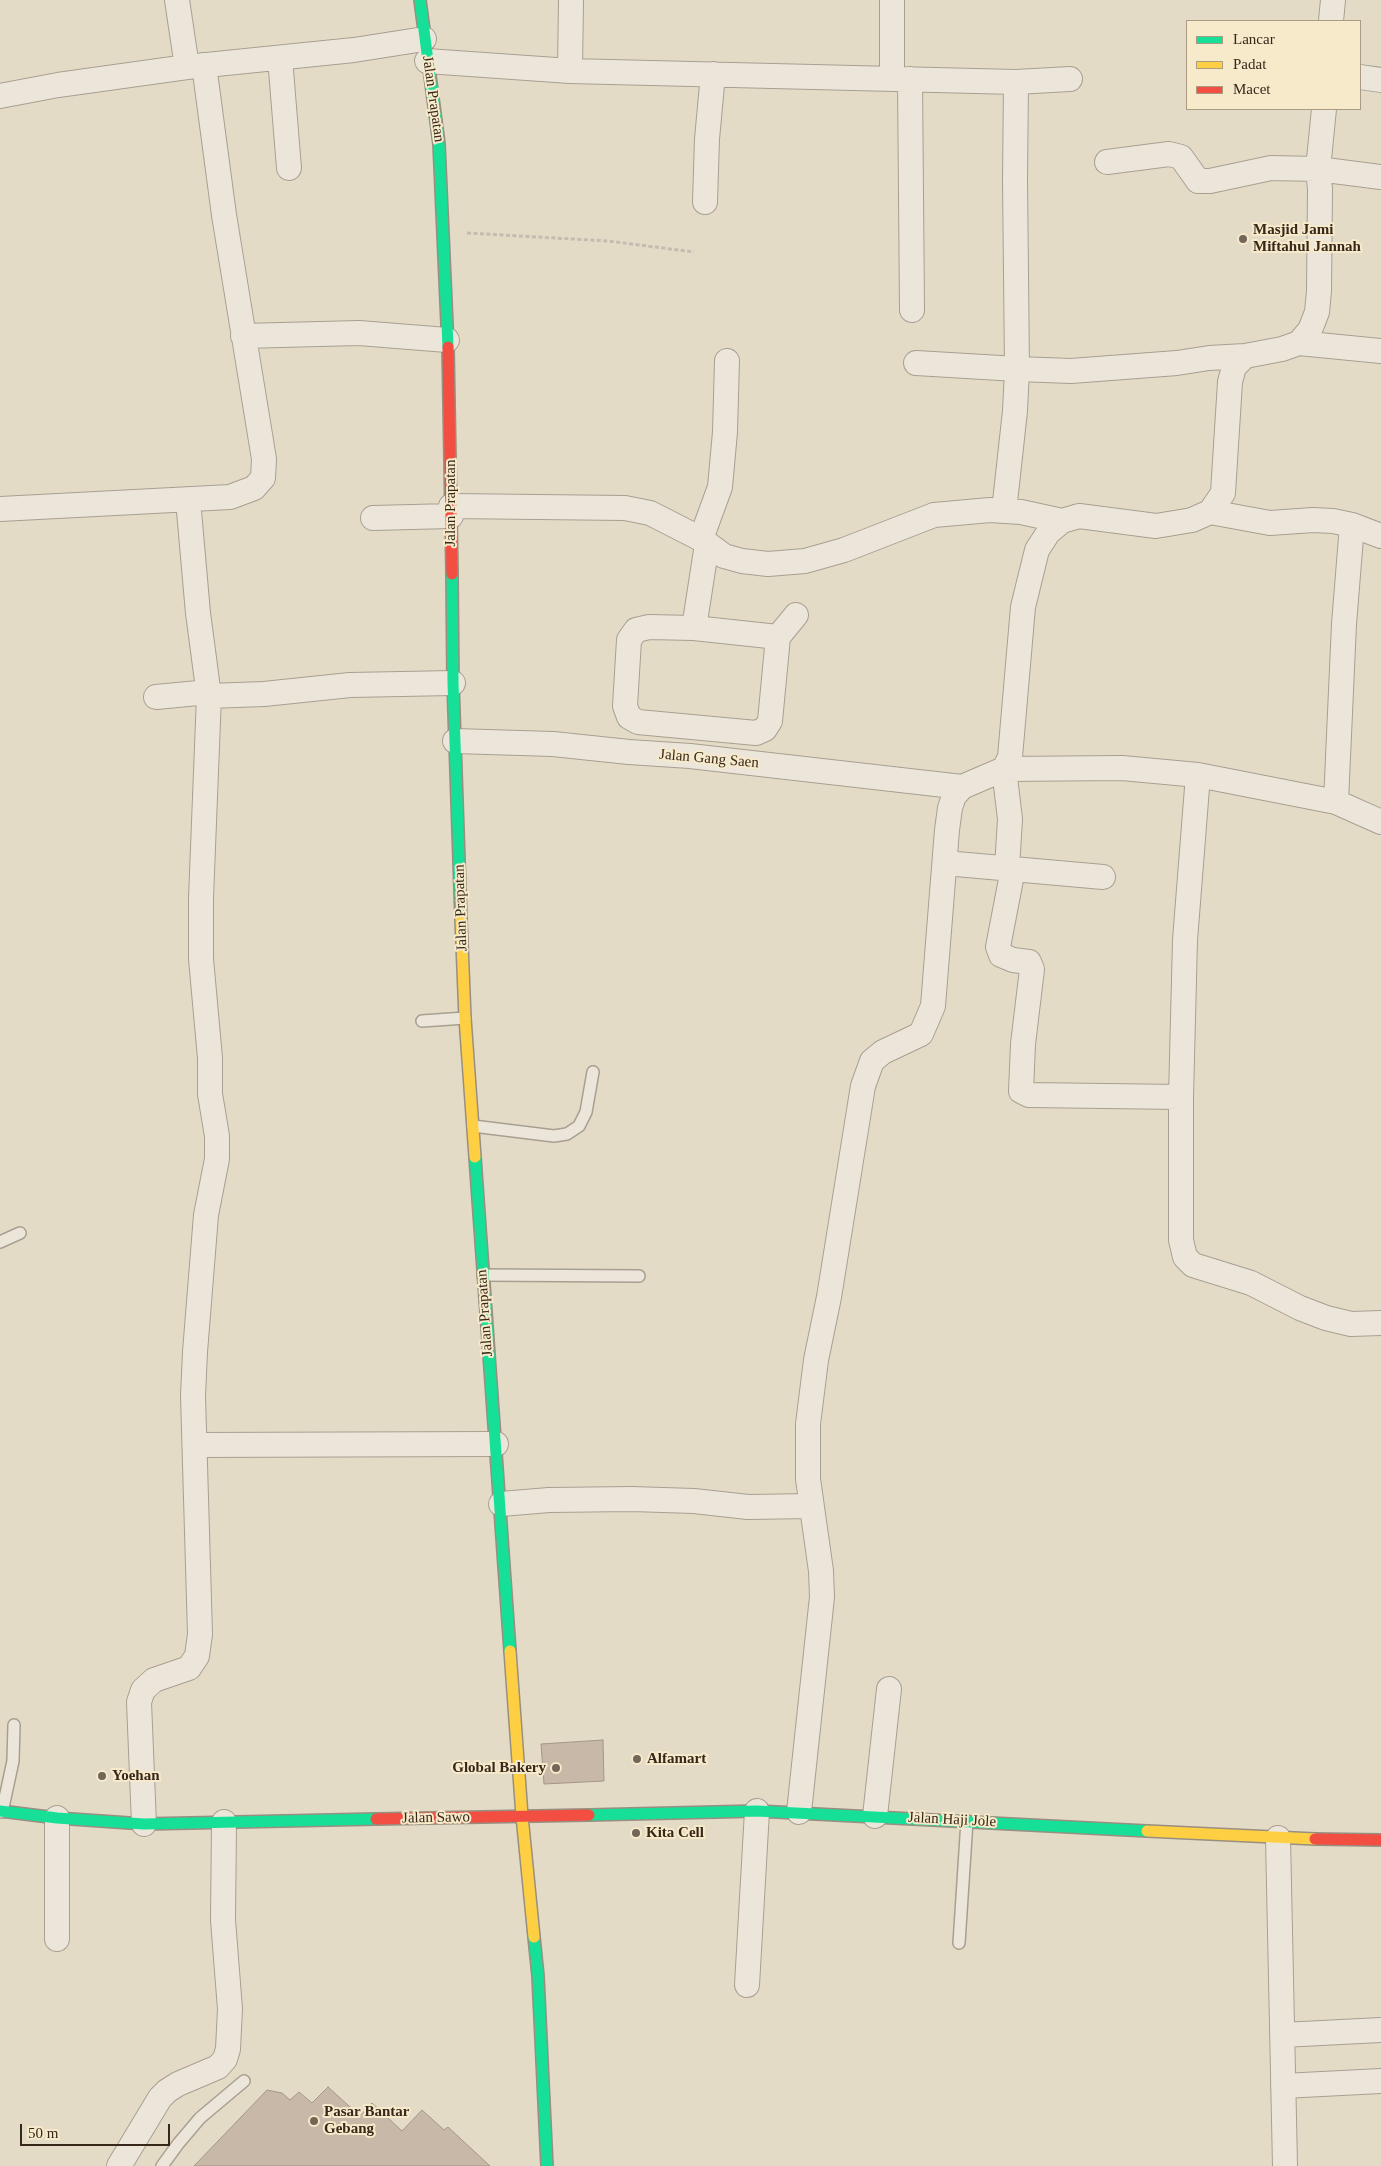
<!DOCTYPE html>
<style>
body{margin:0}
#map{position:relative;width:1381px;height:2166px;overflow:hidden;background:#e4dbc7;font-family:"Times New Roman",serif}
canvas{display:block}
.legend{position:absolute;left:1186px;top:20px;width:175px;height:90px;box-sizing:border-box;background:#f7eacb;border:1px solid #aa9c84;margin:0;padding:6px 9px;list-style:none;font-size:15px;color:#36271a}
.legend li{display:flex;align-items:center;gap:10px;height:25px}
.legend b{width:25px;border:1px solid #aa9c84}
.scale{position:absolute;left:20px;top:2124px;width:150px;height:22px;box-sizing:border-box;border:2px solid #36271a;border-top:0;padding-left:6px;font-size:15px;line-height:18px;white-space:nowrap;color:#36271a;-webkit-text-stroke:4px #f7eacb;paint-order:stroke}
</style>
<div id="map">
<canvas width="1381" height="2166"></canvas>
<ul class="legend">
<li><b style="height:6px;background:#16e098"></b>Lancar</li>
<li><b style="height:6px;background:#ffcf43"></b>Padat</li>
<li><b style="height:6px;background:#f24e42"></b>Macet</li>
</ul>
<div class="scale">50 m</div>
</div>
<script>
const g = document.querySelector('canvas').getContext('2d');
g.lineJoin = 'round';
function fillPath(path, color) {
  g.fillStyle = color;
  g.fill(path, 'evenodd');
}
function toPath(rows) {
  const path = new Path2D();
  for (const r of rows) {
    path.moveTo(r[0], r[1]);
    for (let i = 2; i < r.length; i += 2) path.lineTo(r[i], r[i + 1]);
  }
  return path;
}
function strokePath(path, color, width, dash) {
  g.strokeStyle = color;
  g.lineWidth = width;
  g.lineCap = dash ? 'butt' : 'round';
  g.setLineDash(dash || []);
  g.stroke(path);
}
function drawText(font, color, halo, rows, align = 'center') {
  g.font = font + ' "Times New Roman",serif';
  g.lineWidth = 4;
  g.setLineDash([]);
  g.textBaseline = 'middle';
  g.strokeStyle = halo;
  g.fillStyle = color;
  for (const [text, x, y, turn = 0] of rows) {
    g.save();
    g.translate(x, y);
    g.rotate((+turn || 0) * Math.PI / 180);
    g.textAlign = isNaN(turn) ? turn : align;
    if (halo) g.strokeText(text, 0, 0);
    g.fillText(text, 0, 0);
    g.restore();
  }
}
const building = toPath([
 [603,1740,604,1781,544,1784,541,1744,603,1740],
 [328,2087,360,2116,372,2103,402,2131,422,2110,444,2130,448,2127,490,2166,194,2166,267,2090,282,2093,290,2100,299,2092,312,2103,328,2087]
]);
fillPath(building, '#c8b8a8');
strokePath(building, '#a49687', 1);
const lane = toPath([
 [422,1021,465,1018],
 [473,1126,554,1136,567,1134,579,1126,586,1112,593,1072],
 [0,1242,20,1233],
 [483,1275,639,1276],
 [2,1812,13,1761,14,1725],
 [959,1943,967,1821],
 [162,2166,178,2144,200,2118,244,2081]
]);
const street = toPath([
 [177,0,187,67],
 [1331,21,1333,0],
 [280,58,289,168],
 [427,61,570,71,1016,82,1070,79],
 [570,71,571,0],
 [1360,77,1381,80],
 [892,78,892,0],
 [910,79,912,310],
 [1016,82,1015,180,1017,369,1071,371,1177,363,1209,358,1245,356],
 [0,96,58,85,187,67,354,50,424,39],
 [1107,162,1169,154,1181,157,1198,181,1210,181,1271,168,1318,169,1381,177],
 [705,202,707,139,713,74],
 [243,336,359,333,447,340],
 [1299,343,1381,351],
 [916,363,1017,369,1015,411,1004,511],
 [451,506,625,508,650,513,701,539,724,556,742,561,768,564,805,561,844,550,934,515,990,510,1021,512,1062,521],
 [0,509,230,497,254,488,263,478,264,459,224,215,204,65],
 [1210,512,1270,523,1313,520,1333,521,1352,525,1381,536],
 [373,518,451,516],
 [701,539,720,487,725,432,727,361],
 [694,628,707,544],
 [778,637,770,721,765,729,756,733,638,722,629,717,625,706,629,640,636,630,649,627,694,628,778,637,796,615],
 [209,696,264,694,350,685,453,683],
 [156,697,209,692],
 [455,741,553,744,629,752,690,756,962,787],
 [1198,775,1185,940,1181,1097,1181,1240,1185,1257,1193,1265,1251,1283,1300,1308,1326,1318,1351,1324,1381,1323],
 [1336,802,1344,624,1352,525],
 [945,863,1103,877],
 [1007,868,1010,819,1004,769,1122,768,1198,775,1336,802,1381,822],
 [1013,869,998,947,1001,955,1013,960,1029,962,1032,969,1023,1044,1021,1091,1029,1095,1181,1097],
 [196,1445,496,1444],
 [501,1504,549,1500,632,1499,694,1501,748,1507,810,1506],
 [799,1812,822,1597,821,1571,808,1479,808,1424,816,1360,829,1297,863,1086,872,1061,883,1052,921,1034,933,1006,947,830,950,808,954,796,962,787,1004,769,1010,757,1023,607,1037,550,1048,533,1062,521,1079,516,1156,526,1192,520,1210,512,1223,493,1230,382,1234,367,1245,356,1282,349,1299,343,1310,330,1317,312,1319,291,1320,189,1318,169,1324,109],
 [875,1816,889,1689],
 [144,1824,139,1702,143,1690,154,1680,189,1668,197,1656,200,1634,193,1396,195,1352,206,1215,217,1159,217,1136,210,1094,210,1058,201,959,201,898,209,696,198,613,188,500],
 [1278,1838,1285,2166],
 [57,1939,57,1818],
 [747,1985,757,1811],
 [1282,2035,1381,2030],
 [1283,2086,1381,2081],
 [119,2166,160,2098,167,2091,178,2084,218,2067,225,2059,228,2049,230,2009,223,1920,224,1822]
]);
const fast = toPath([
 [420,0,439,144,448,347],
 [452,574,453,683,461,919],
 [475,1157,510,1651],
 [0,1811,57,1818,144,1824,376,1819],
 [589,1815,757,1811,1147,1831],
 [534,1937,538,1976,547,2166]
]);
const slow = toPath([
 [461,919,465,1018,475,1157],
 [510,1651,522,1816,534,1937],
 [1147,1831,1315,1839]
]);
const jam = toPath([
 [448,347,452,574],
 [376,1819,589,1815],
 [1315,1839,1381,1840]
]);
strokePath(lane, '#a89f91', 14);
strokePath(street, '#a89f91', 26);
strokePath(fast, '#988f81', 14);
strokePath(slow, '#988f81', 14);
strokePath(jam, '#988f81', 14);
strokePath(toPath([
 [467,233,608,241,694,252]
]), '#c4bcb1', 3, [4, 2.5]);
strokePath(lane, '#ece6da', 11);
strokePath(street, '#ece6da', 24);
strokePath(fast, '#16e098', 11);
strokePath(slow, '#ffcf43', 11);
strokePath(jam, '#f24e42', 11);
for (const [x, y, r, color] of [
 [1243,239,5,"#736657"],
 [637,1759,5,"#736657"],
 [556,1768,5,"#736657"],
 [102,1776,5,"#736657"],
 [636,1833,5,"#736657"],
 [314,2121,5,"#736657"]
]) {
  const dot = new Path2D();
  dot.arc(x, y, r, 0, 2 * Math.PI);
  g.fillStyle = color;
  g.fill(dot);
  strokePath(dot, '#f7eacb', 2);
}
drawText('15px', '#36271a', '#f7eacb', [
 ["Jalan Prapatan",433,99,82],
 ["Jalan Prapatan",451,503,-90],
 ["Jalan Gang Saen",709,759,5],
 ["Jalan Prapatan",461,908,-92],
 ["Jalan Prapatan",485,1313,-94],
 ["Jalan Sawo",436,1818,-1],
 ["Jalan Haji Jole",952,1820,3]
]);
drawText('bold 15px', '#36271a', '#f7eacb', [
 ["Masjid Jami",1253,230],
 ["Miftahul Jannah",1253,247],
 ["Alfamart",647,1759],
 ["Global Bakery",546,1768,"right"],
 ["Yoehan",112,1776],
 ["Kita Cell",646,1833],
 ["Pasar Bantar",324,2112],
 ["Gebang",324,2129]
], 'left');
</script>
